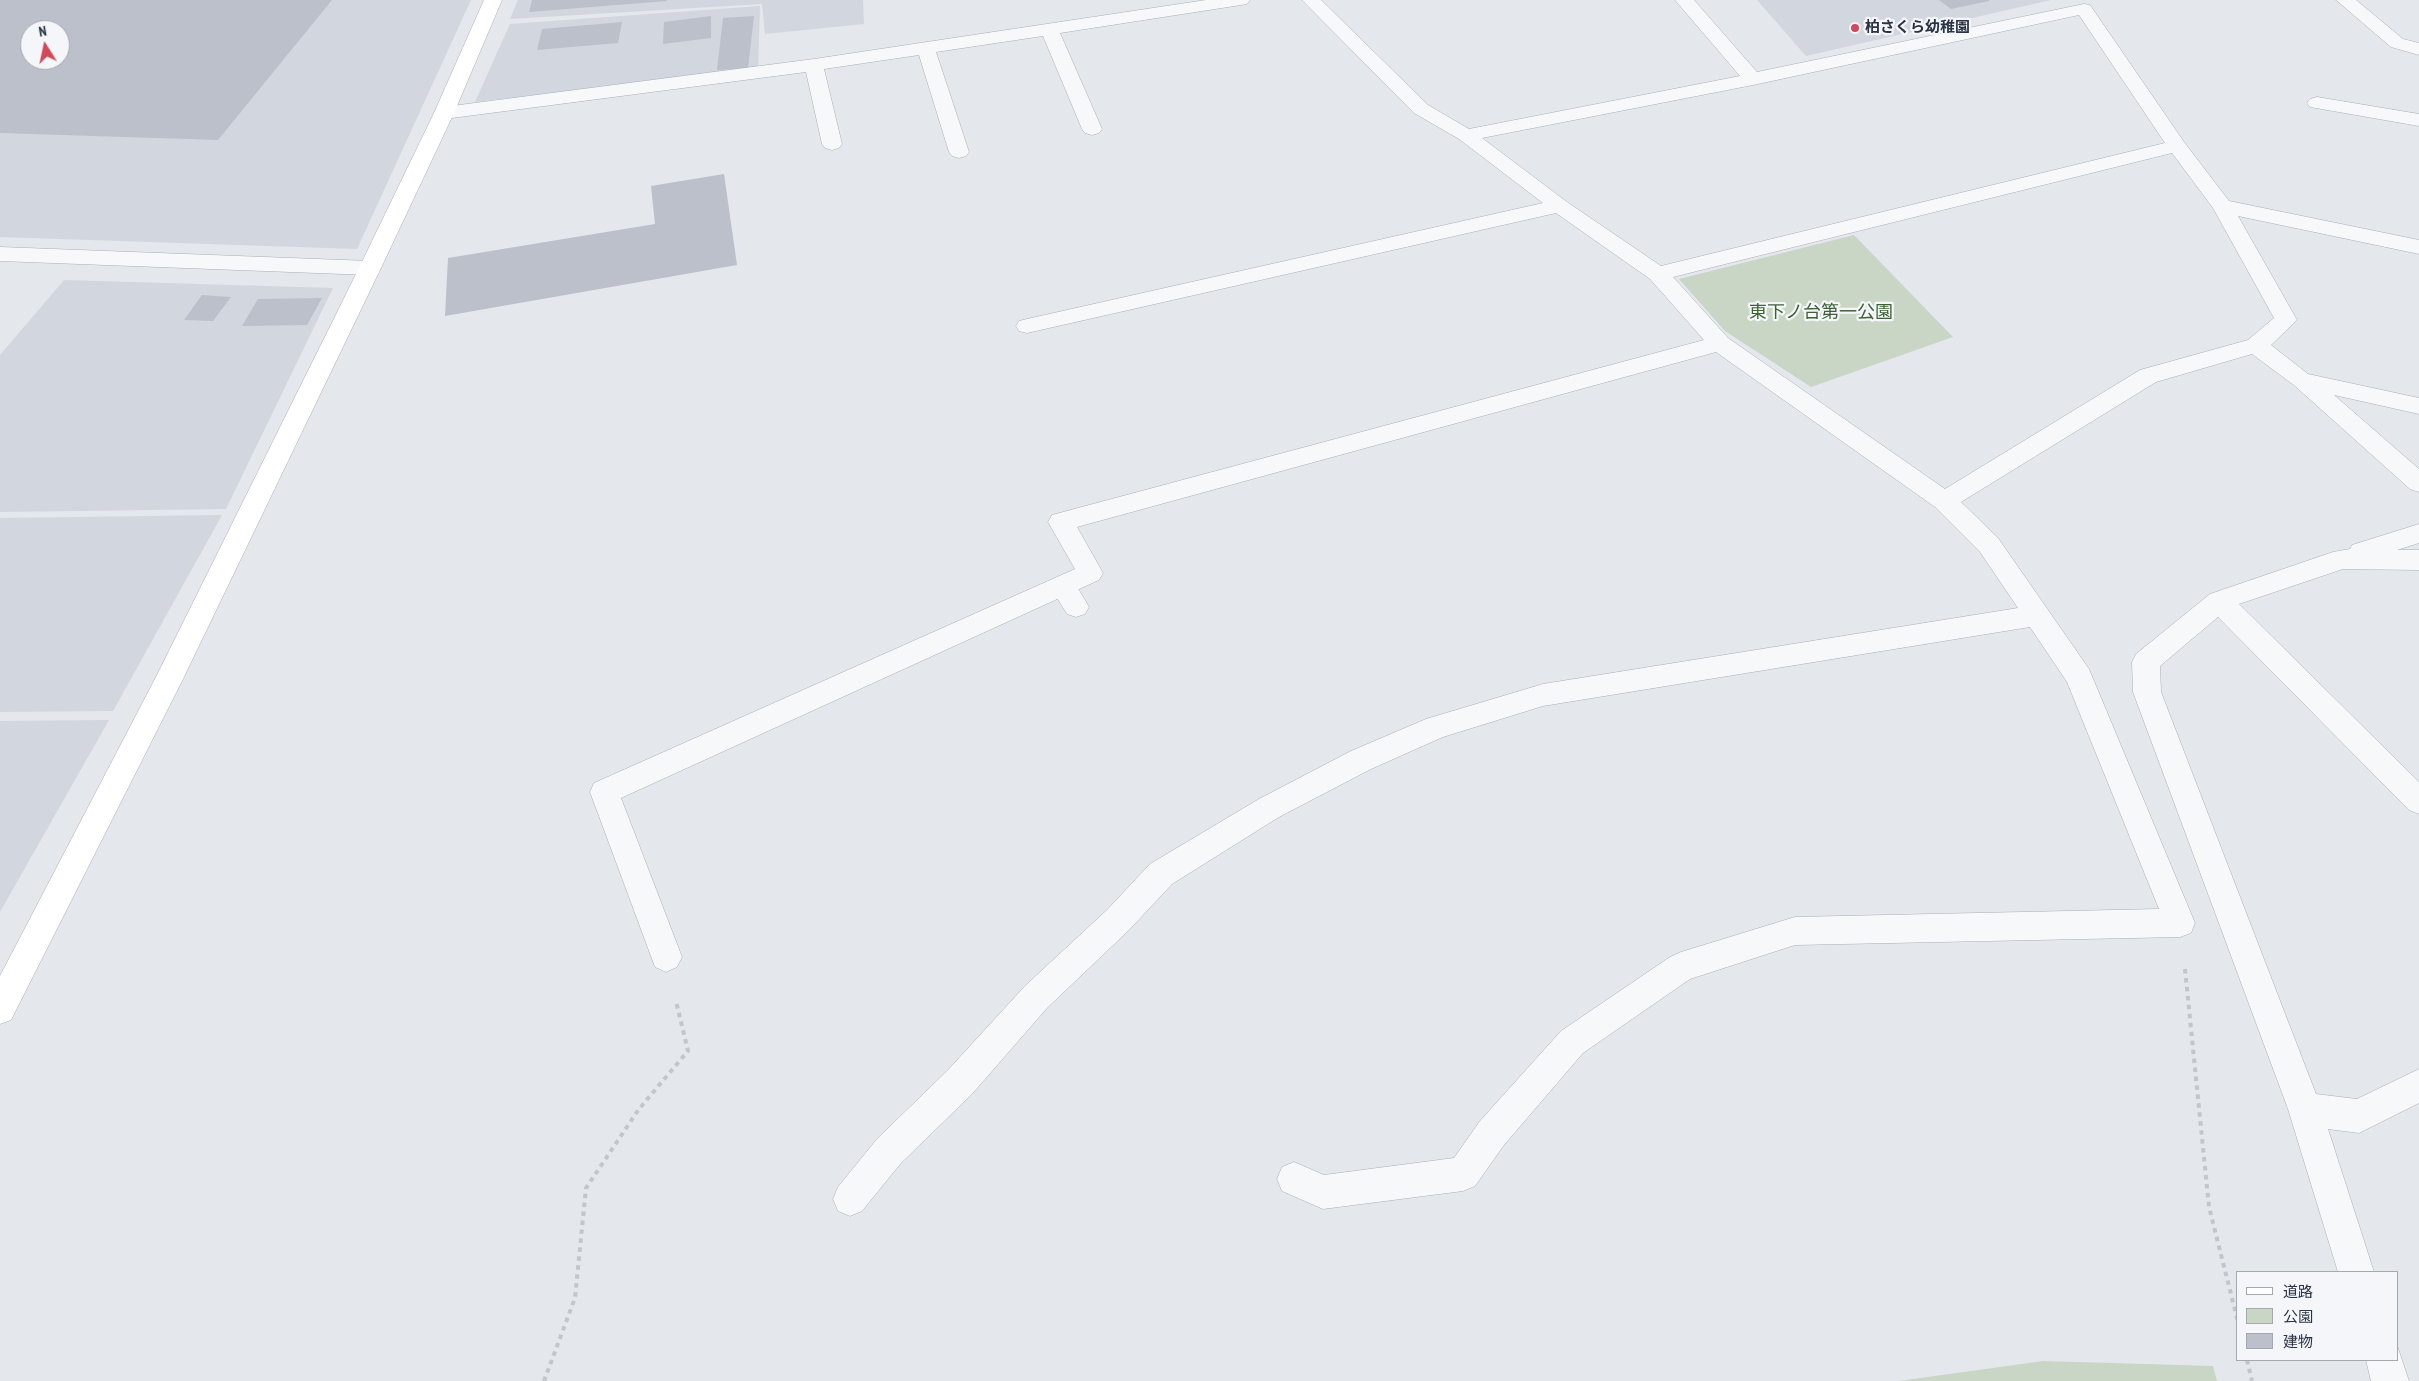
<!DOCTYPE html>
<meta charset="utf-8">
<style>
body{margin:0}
#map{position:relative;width:2419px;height:1381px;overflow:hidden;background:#e4e7ec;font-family:"PT Sans Narrow","Noto Sans JP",sans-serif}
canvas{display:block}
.legend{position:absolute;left:2236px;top:1271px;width:162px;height:90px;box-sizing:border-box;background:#f4f6f9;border:1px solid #a4a8b1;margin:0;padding:6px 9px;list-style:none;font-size:15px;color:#2b3445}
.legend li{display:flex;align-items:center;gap:10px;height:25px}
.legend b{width:25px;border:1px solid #a4a8b1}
.north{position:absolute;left:20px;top:20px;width:50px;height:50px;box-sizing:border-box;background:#f4f6f9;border:1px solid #a4a8b1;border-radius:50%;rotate:350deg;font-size:14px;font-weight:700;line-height:20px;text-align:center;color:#2b3445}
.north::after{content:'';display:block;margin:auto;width:18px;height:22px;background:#d1495b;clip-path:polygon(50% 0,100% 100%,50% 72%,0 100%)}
</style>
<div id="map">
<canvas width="2419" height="1381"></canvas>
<ul class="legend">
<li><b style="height:6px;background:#fff"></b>道路</li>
<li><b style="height:14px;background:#c9d6c5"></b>公園</li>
<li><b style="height:14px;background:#bbc0ca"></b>建物</li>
</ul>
<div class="north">N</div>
</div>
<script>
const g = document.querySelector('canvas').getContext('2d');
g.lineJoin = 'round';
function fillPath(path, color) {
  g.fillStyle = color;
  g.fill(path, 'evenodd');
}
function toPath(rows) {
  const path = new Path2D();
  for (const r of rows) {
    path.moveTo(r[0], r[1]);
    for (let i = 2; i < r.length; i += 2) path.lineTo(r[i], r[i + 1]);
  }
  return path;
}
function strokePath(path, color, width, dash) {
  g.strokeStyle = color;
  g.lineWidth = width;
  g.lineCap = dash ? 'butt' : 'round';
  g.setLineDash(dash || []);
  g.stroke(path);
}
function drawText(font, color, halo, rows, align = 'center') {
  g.font = font + ' "PT Sans Narrow","Noto Sans JP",sans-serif';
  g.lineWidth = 4.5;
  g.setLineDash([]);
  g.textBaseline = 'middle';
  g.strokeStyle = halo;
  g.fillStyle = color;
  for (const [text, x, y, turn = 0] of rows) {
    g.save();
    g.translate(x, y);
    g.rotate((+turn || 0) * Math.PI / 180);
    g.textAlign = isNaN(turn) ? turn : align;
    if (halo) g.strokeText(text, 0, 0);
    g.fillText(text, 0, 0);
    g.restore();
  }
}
fillPath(toPath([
 [0,0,471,0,357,249,0,237],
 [30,30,60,30,60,60,30,60],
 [518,0,863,0,864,24,765,34,762,4,510,19],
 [1757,0,2051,0,1806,56],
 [760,6,758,69,475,102,510,24],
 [64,280,333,288,226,509,0,512,0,355],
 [222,515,113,711,0,712,0,518],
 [109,720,0,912,0,721]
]), '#d2d6de');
fillPath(toPath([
 [1854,235,1953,337,1811,387,1725,331,1679,279],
 [2043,1361,2213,1366,2217,1381,1899,1381]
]), '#c9d6c5');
fillPath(toPath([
 [0,0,332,0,218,140,0,133],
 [30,30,60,30,60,60,30,60],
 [532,0,667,0,667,1,529,12],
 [1939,0,1989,0,1989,1,1951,9],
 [711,16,711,38,663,44,664,22],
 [754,16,748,68,717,70,723,18],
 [622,22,618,43,537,50,542,29],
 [724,174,737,265,445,316,448,258,655,224,651,186],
 [202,295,231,297,213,321,184,320],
 [322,298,307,325,242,326,258,299]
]), '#bbc0ca');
const lane = toPath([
 [2419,524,2419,543,2397,550,2419,550,2419,570,2343,569,2239,604,2419,782,2419,814,2409,810,2218,617,2160,666,2161,692,2316,1094,2357,1099,2419,1069,2419,1103,2359,1133,2328,1129,2374,1272,2338,1272,2288,1109,2133,692,2132,662,2136,654,2210,594,2333,552,2350,549,2352,545,2419,524],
 [1063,576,1072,579,1085,600,1089,607,1085,614,1076,617,1067,614,1054,593,1050,586,1054,579,1063,576],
 [2398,1348,2409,1381,2371,1381,2366,1360,2398,1360,2398,1348]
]);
const street = toPath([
 [1206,0,1250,0,1247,4,1241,5,1060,33,1102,129,1099,133,1092,135,1085,133,1082,129,1043,36,936,52,969,152,966,156,959,158,952,156,949,152,919,55,824,69,842,144,839,148,832,150,825,148,822,144,806,72,444,119,437,117,434,113,437,109,444,107,814,59,1206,0],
 [1302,0,1321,0,1428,105,1469,129,1740,76,1675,0,1694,0,1757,72,2084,4,2090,5,2184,142,2229,201,2419,240,2419,254,2238,216,2297,320,2271,345,2308,374,2419,398,2419,414,2334,395,2419,469,2419,492,2410,489,2295,386,2252,354,2156,382,1961,502,1998,538,2089,669,2195,923,2191,933,2180,937,1795,945,1690,979,1583,1053,1504,1145,1475,1186,1463,1191,1323,1209,1282,1191,1277,1179,1282,1167,1294,1162,1324,1175,1454,1158,1480,1121,1561,1031,1670,957,1681,952,1795,917,2159,909,2067,682,2030,627,1543,706,1443,737,1371,769,1279,817,1172,884,1129,930,1047,1008,972,1094,901,1163,862,1211,850,1216,838,1211,833,1199,838,1187,877,1139,948,1070,1025,986,1107,910,1150,864,1259,799,1351,751,1426,719,1543,684,2018,608,1980,552,1935,507,1716,352,1077,527,1103,573,1099,580,621,798,682,957,677,967,666,972,655,967,590,792,594,783,1075,569,1048,522,1052,515,1704,340,1650,279,1556,213,1027,333,1019,331,1016,326,1019,321,1027,319,1543,203,1459,139,1414,113,1302,0],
 [2079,15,2165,143,1661,266,1567,202,1482,138,1753,85,2079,15],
 [2172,153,2213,208,2274,318,2248,340,2140,370,1945,489,1728,338,1673,277,2172,153],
 [2336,0,2356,0,2403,39,2419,43,2419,55,2391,47,2336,0],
 [2317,97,2419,114,2419,126,2310,107,2307,103,2310,99,2317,97],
 [0,247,370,261,378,263,381,268,378,273,370,275,0,261,0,247]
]);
const secondary = toPath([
 [484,0,502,0,454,113,381,268,183,679,11,1020,0,1024,0,976,157,675,359,268,434,113,484,0]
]);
strokePath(lane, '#a9aeb7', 1);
strokePath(street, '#a9aeb7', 1);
strokePath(secondary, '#a9aeb7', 1);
strokePath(toPath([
 [2185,969,2209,1207,2238,1322],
 [2247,1360,2252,1381],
 [544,1381,575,1298,586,1188,639,1109,688,1051,676,1001]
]), '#c2c5cb', 4, [4.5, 4.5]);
fillPath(lane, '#f7f8fa');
fillPath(street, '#f7f8fa');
fillPath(secondary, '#fff');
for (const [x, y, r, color] of [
 [1855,28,5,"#d1495b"]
]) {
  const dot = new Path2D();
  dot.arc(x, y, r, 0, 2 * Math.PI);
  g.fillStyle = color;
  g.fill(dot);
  strokePath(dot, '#f4f6f9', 2);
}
drawText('bold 15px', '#2b3445', '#f4f6f9', [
 ["柏さくら幼稚園",1865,28]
], 'left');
drawText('18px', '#3f6138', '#f4f6f9', [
 ["東下ノ台第一公園",1821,313]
]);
</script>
